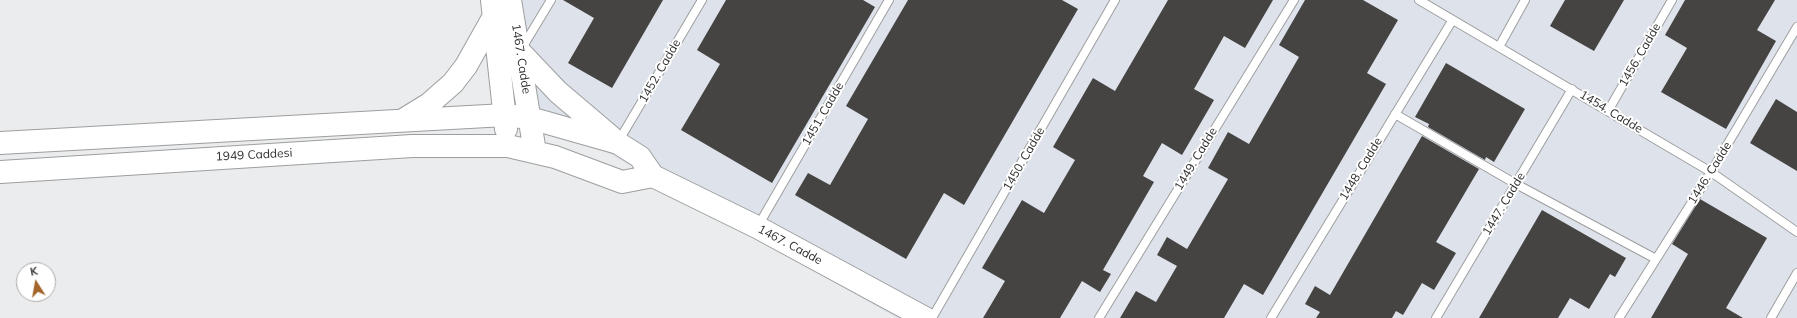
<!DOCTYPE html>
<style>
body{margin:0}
#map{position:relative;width:1797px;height:318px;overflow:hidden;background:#ebeced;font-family:Mulish,sans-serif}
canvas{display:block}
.north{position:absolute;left:16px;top:262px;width:40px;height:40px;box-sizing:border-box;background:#fff;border:1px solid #acacac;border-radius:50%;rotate:349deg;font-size:11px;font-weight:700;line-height:16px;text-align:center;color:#2f2f30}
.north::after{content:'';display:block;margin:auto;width:14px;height:18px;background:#a3652a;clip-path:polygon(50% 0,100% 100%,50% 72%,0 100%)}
</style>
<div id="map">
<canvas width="1797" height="318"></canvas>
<div class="north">K</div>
</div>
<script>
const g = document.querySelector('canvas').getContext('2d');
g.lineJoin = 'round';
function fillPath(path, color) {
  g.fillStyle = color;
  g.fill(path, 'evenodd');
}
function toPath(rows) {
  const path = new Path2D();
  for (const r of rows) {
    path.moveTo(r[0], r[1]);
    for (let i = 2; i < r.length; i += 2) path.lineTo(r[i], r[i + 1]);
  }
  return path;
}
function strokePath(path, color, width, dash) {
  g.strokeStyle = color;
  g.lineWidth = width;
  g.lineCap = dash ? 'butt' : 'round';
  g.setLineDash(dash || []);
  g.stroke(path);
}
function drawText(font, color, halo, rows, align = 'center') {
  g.font = font + ' Mulish,sans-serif';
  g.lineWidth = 4;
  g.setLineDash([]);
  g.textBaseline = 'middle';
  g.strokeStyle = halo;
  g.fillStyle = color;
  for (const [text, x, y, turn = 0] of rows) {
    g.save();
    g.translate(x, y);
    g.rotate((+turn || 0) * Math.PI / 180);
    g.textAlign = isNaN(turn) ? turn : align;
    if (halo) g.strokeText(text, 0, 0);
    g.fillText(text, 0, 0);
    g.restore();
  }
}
fillPath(toPath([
 [520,0,1797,0,1797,318,897,318,538,113]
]), '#dee3eb');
fillPath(toPath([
 [563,0,663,0,612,88,568,63,594,18],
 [726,0,863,0,875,7,772,183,681,130,720,64,697,50],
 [908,0,1062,0,1078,9,964,205,944,193,906,259,795,195,808,173,830,185,868,119,846,106],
 [1168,0,1273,0,1245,48,1224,36,1194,89,1214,100,1182,155,1162,143,1143,176,1154,182,1103,270,1111,274,1100,292,1082,281,1060,318,983,318,1005,281,982,268,1022,200,1044,213,1075,160,1053,147,1093,78,1115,91],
 [1305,0,1363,0,1398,20,1367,73,1386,84,1263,295,1244,284,1224,318,1120,318,1136,291,1156,302,1177,266,1157,255,1167,237,1187,249,1228,179,1208,168,1228,132,1249,144,1299,57,1279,45],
 [1565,0,1624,0,1594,51,1550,26],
 [1685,0,1775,0,1757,30,1776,41,1726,129,1661,92,1687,48,1665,35],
 [1446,63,1525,109,1494,162,1486,157,1485,160,1428,127,1429,124,1415,117],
 [1776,99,1797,112,1797,171,1750,143],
 [1422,136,1479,169,1436,242,1456,253,1434,290,1422,283,1403,315,1396,311,1392,318,1316,318,1320,312,1305,304,1315,286,1330,295],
 [1700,199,1767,238,1726,308,1743,318,1651,318,1688,254,1672,244],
 [1542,210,1626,258,1615,277,1610,274,1589,309,1570,298,1558,318,1479,318]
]), '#454443');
const lane = toPath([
 [1419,0,1711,172,1797,232],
 [1499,47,1525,0],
 [522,48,551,0],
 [1608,111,1672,0],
 [1395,114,1516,184,1656,259],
 [618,142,702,0],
 [758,226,889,0],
 [932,318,1115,0],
 [1099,318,1294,0],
 [1271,318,1452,21],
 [1436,318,1572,89],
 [1619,318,1711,172,1797,27],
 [1771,318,1797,273]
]);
const secondary = toPath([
 [492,0,506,129],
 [510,0,535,152],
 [520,52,558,92,611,137],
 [403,120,429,104,453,83,466,66,493,18],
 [0,143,505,115,530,118,618,143,640,157,653,176,757,227,925,318],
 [0,172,412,146,508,146,555,157,622,182,653,176]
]);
strokePath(lane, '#9d9e9f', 10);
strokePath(secondary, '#9d9e9f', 24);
strokePath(lane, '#fff', 8);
strokePath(secondary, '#fff', 22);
drawText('12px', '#2f2f30', '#fff', [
 ["1456. Cadde",1640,55,-60],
 ["1467. Cadde",521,59,81],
 ["1452. Cadde",660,71,-60],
 ["1454. Cadde",1611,112,31],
 ["1451. Cadde",823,114,-60],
 ["1949 Caddesi",254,155,-3],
 ["1450. Cadde",1024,159,-60],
 ["1449. Cadde",1196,159,-59],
 ["1448. Cadde",1361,169,-59],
 ["1446. Cadde",1710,173,-58],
 ["1447. Cadde",1504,204,-59],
 ["1467. Cadde",790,245,28]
]);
</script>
